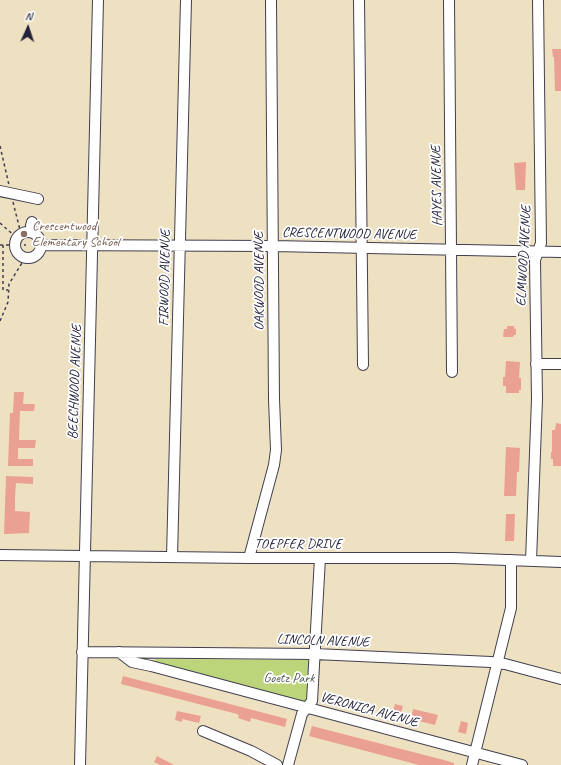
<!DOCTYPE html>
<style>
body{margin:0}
#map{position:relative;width:561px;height:765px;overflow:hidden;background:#eee1c2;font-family:Caveat,sans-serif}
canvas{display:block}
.north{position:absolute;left:8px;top:8px;width:40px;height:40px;-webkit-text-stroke:3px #fff;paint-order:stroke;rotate:3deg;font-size:11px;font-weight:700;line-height:16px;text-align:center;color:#22223b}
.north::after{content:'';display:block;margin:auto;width:14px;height:18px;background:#22223b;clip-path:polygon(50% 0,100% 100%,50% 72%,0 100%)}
</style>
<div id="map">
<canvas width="561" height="765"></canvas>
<div class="north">N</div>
</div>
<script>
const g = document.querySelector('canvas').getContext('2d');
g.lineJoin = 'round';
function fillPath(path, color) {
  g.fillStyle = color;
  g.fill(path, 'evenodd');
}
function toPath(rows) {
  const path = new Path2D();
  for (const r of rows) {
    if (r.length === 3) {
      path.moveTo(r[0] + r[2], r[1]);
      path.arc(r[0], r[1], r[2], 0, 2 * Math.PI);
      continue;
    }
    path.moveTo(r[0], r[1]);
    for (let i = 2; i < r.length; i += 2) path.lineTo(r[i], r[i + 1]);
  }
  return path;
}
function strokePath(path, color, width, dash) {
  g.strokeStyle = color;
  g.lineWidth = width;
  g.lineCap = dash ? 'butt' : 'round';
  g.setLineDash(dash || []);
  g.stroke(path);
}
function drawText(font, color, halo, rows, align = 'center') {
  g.font = font + ' Caveat,sans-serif';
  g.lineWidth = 3.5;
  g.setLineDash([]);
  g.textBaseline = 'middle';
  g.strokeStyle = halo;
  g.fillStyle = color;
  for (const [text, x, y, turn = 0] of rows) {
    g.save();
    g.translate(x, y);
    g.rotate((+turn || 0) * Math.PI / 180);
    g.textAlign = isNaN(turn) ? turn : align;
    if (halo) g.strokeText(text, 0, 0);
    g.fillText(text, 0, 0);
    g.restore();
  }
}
fillPath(toPath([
 [156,659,308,660,309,662,307,699,304,701,156,663,154,661]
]), '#bdd57a');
fillPath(toPath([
 [552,49,561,49,561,91,555,91,554,57,553,57],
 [526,162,525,190,516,190,514,163],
 [507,326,514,326,514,328,516,329,516,335,514,335,513,337,503,337,504,329,507,329],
 [506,361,520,362,519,378,521,378,521,390,519,390,519,393,506,393,506,386,503,386,503,377,505,377],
 [14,392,24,392,23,404,35,404,34,411,20,411,19,440,36,440,35,448,18,448,18,459,33,459,33,466,8,466,10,413,13,413],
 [556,423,561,424,561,466,553,466,553,459,551,459,551,452,552,452,552,430,555,430],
 [506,447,520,448,519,472,517,472,516,496,504,496],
 [6,476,33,477,33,484,16,483,15,497,15,511,30,512,29,533,4,534],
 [506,514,515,514,514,541,505,541],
 [123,676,287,719,285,727,251,718,250,722,238,718,239,716,237,714,121,684],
 [395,704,403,706,400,716,392,714],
 [413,709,438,715,435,725,411,719],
 [177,711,201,716,199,723,182,719,182,722,175,720],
 [461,721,468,723,466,734,458,732],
 [312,726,444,760,454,763,454,765,419,765,309,736],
 [157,756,174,765,160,765,154,762]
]), '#eba094');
const minor = toPath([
 [359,0,363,365],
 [449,0,452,372],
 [0,191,38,199],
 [31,226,32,222],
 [28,245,13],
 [41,245,273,246,561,252],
 [536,364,561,364],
 [0,555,249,558,453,558,561,562],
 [172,557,186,0],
 [249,558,274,465,276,450,274,399,271,0],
 [531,561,537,399,535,260,541,243,538,0],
 [82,652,315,654,491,662,505,664,561,679],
 [119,652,132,662,151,666,522,765],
 [203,731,251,751,277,765],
 [80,765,98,0],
 [288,765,302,714,312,701,320,558],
 [472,765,511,608,511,560]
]);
strokePath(minor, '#413f4f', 12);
strokePath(toPath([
 [0,146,9,185],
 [13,202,21,234],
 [0,223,17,238],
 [0,245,26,245],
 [3,245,3,290,8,290],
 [0,321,8,302,9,284,25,258]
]), '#413f4f', 1.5, [3, 3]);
strokePath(minor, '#fff', 10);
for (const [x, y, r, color] of [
 [24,234,4,"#8d6e63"]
]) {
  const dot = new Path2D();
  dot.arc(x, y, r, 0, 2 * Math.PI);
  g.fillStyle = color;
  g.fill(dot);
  strokePath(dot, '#fff', 1.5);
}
drawText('14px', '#22223b', '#fff', [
 ["HAYES AVENUE",437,186,-91],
 ["CRESCENTWOOD AVENUE",349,234,1],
 ["ELMWOOD AVENUE",524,256,-87],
 ["FIRWOOD AVENUE",165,278,-89],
 ["OAKWOOD AVENUE",259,281,-90],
 ["BEECHWOOD AVENUE",75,382,-88],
 ["TOEPFER DRIVE",298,544],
 ["LINCOLN AVENUE",323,641,2],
 ["VERONICA AVENUE",369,710,15]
]);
drawText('14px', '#785e54', '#fff', [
 ["Crescentwood",32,226],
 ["Elementary School",32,242]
], 'left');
drawText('14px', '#50584e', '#fff', [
 ["Goetz Park",289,678]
]);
</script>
